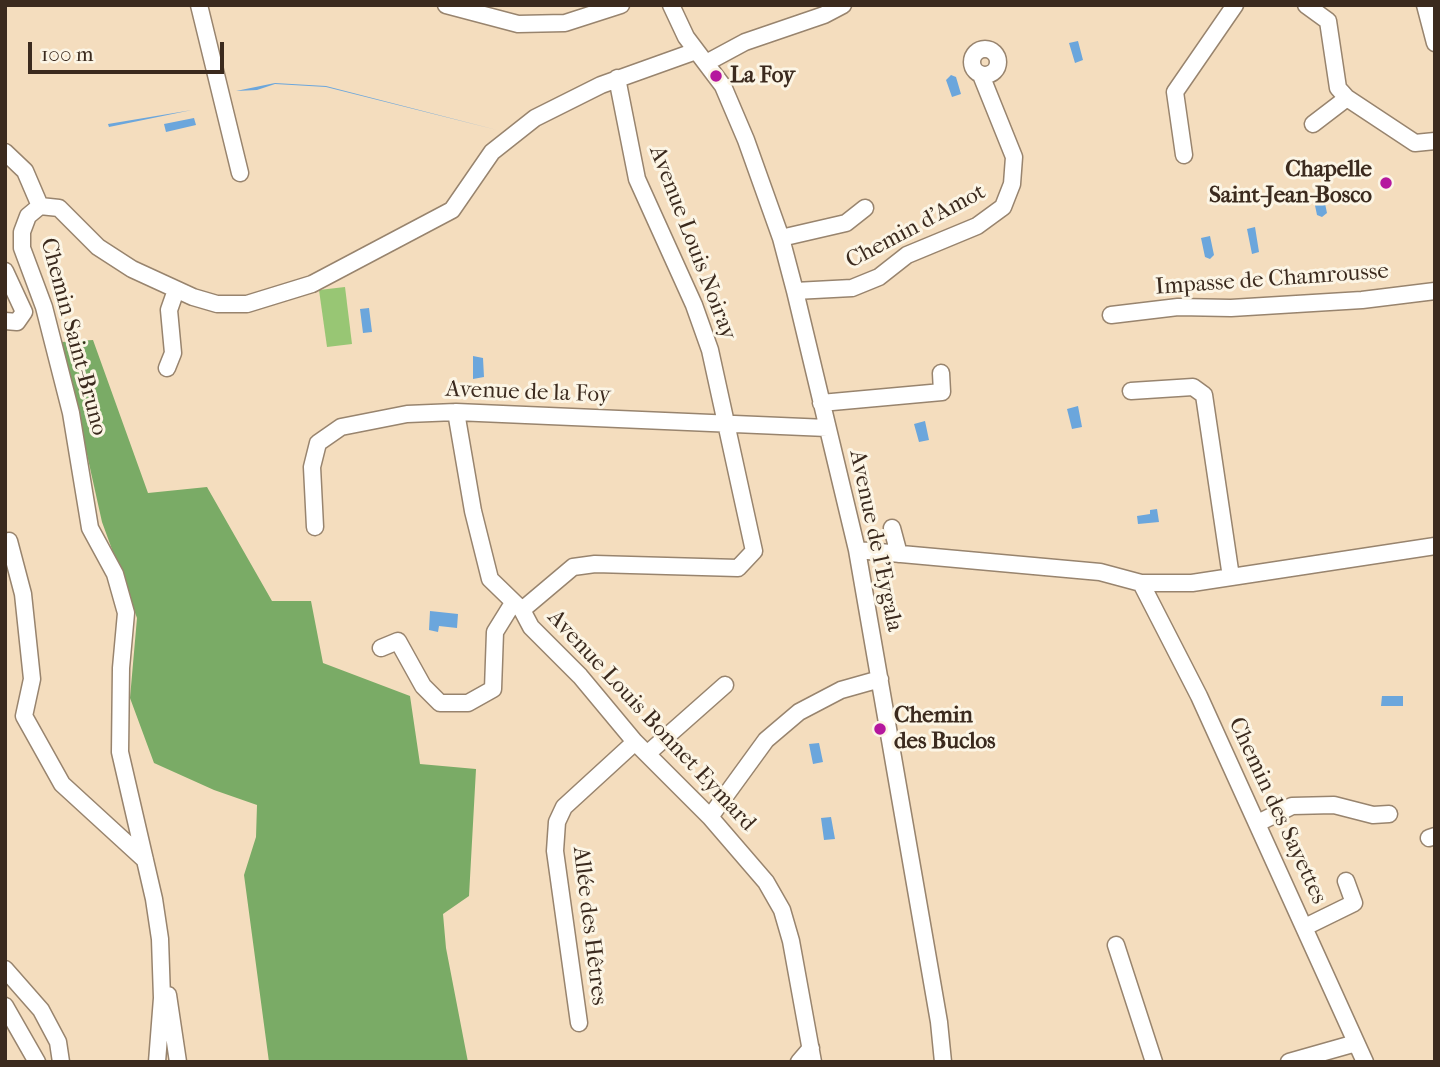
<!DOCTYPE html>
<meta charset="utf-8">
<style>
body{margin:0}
#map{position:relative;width:1440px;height:1067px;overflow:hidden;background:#f4ddbe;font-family:"IM FELL French Canon",serif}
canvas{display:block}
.frame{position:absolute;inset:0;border:7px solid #3b2a1e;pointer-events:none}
.scale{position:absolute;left:28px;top:42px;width:196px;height:32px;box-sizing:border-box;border:4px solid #3b2a1e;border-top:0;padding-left:9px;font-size:21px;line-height:24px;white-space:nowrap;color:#3b2a1e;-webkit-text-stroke:5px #fcf5e5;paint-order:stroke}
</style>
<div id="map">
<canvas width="1440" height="1067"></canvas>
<div class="frame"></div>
<div class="scale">100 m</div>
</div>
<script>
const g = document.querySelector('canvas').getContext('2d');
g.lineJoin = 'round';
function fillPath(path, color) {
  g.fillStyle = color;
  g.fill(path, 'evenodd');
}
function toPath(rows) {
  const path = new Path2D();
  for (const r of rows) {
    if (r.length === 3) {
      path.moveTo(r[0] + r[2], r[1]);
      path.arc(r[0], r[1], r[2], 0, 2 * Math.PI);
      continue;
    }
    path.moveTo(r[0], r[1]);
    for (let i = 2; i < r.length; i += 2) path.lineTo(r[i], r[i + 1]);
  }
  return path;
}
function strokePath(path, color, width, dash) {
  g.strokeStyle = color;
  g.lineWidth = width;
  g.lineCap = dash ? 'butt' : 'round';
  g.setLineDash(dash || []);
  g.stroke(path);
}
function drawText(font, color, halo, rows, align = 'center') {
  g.font = font + ' "IM FELL French Canon",serif';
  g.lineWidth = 6;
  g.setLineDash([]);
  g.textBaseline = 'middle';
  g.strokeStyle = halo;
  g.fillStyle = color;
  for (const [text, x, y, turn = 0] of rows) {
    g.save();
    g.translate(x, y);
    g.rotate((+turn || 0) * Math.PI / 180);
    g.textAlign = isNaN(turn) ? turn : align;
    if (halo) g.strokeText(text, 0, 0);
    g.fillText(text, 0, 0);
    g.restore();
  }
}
fillPath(toPath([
 [345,287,352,344,327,347,319,290]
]), '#98c674');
fillPath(toPath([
 [93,340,148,493,207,487,272,601,311,601,323,663,410,696,420,764,476,769,469,896,443,914,446,948,468,1062,269,1062,244,875,256,837,257,805,214,790,154,763,130,698,137,618,102,522,62,342]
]), '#7aab66');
fillPath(toPath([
 [1078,41,1083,60,1075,63,1069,43],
 [951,75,956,77,961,94,952,97,946,80],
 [275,83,326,86,497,130,326,87,275,84,257,90,236,91],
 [192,110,109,127,108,124],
 [194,118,196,125,166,132,164,124],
 [1323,194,1327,213,1322,217,1317,215,1313,196],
 [1255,227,1259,252,1252,254,1247,229],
 [1210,236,1214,255,1210,259,1205,257,1201,238],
 [369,308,372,332,363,333,360,309],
 [473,356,483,358,484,377,473,379],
 [1078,406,1082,427,1072,429,1067,409],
 [925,421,929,440,919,442,914,424],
 [1157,509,1159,522,1138,524,1137,516,1150,514,1150,510],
 [430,611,458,614,457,628,439,626,438,632,429,630],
 [1382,696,1403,696,1403,706,1381,706],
 [819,743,823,762,813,764,809,744],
 [831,817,835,839,824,840,821,818]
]), '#6ba6dc');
const minor = toPath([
 [199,5,240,173],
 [446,5,518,24,565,23,621,5],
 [671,5,686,37,723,86,746,140,781,238,795,291,857,550,939,1022,943,1062],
 [1306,5,1328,21,1338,88,1347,98,1415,143,1435,141],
 [1425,5,1435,43],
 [985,62,13],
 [706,63,745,42,824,15,843,5],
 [1313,124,1347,98],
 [5,152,25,171,40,206],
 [1184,155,1175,92,1235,5],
 [781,238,846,223,865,208],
 [5,271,24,312,17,322,5,321],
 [795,291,852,288,879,277,907,255,977,226,1003,207,1012,184,1014,157,981,75],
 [1111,315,1178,307,1231,308,1362,300,1435,291],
 [167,368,173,353,169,310,176,290],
 [1131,391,1193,387,1204,395,1231,577],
 [821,403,942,392,941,373],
 [456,412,473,511,490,579,522,610,531,627,580,676,635,742,710,817,766,882,782,910,791,941,813,1062],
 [315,527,312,467,318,443,341,427,407,414,456,412,827,428],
 [892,528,899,554],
 [9,541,23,594,32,679,24,716,62,784,145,860],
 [857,550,1100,572,1141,583,1192,583,1435,546],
 [1141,583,1199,696,1365,1062],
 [522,610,573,567,595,564,738,568,754,551,710,350,694,305,637,179,617,78],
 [381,648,398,641,423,686,440,703,468,703,493,689,495,632,513,603],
 [647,754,725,685],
 [710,817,766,740,799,712,841,690,880,679],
 [1258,823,1292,806,1334,805,1373,815,1389,814],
 [1429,838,1435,836],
 [1305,927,1354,903,1346,881],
 [1116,945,1154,1062],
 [5,969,41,1010,58,1042,61,1062],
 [168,995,178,1062],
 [5,1006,37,1062],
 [579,1023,555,851,557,822,564,807,635,742],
 [157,1062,162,998,160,939,154,899,120,752,121,668,126,613,115,574,90,528,71,413,44,307,22,248,22,232,28,216,40,206,59,208,98,247,132,269,193,297,217,304,247,304,312,284,452,210,492,152,535,118,601,85,696,51],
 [799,1062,811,1048],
 [1289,1062,1356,1043]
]);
strokePath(minor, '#98846e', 19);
strokePath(minor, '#fff', 16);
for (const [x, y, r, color] of [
 [716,76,7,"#b5179e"],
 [1386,183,7,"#b5179e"],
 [880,729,7,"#b5179e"]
]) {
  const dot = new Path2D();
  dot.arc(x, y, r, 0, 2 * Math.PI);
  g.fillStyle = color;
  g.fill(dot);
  strokePath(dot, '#fcf5e5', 2.5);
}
drawText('bold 23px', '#3b2a1e', '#fcf5e5', [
 ["La Foy",730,76],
 ["Chapelle",1372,170,"right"],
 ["Saint-Jean-Bosco",1372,196,"right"],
 ["Chemin",894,716],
 ["des Buclos",894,742]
], 'left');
drawText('23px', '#3b2a1e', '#fcf5e5', [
 ["Chemin d'Amot",916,227,-28],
 ["Avenue Louis Noiray",692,243,69],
 ["Impasse de Chamrousse",1272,280,-4],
 ["Chemin Saint-Bruno",73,337,75],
 ["Avenue de la Foy",528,393,2],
 ["Avenue de l'Eygala",875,541,78],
 ["Avenue Louis Bonnet Eymard",651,721,47],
 ["Chemin des Sayettes",1277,811,65],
 ["Allée des Hêtres",589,926,83]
]);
</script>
